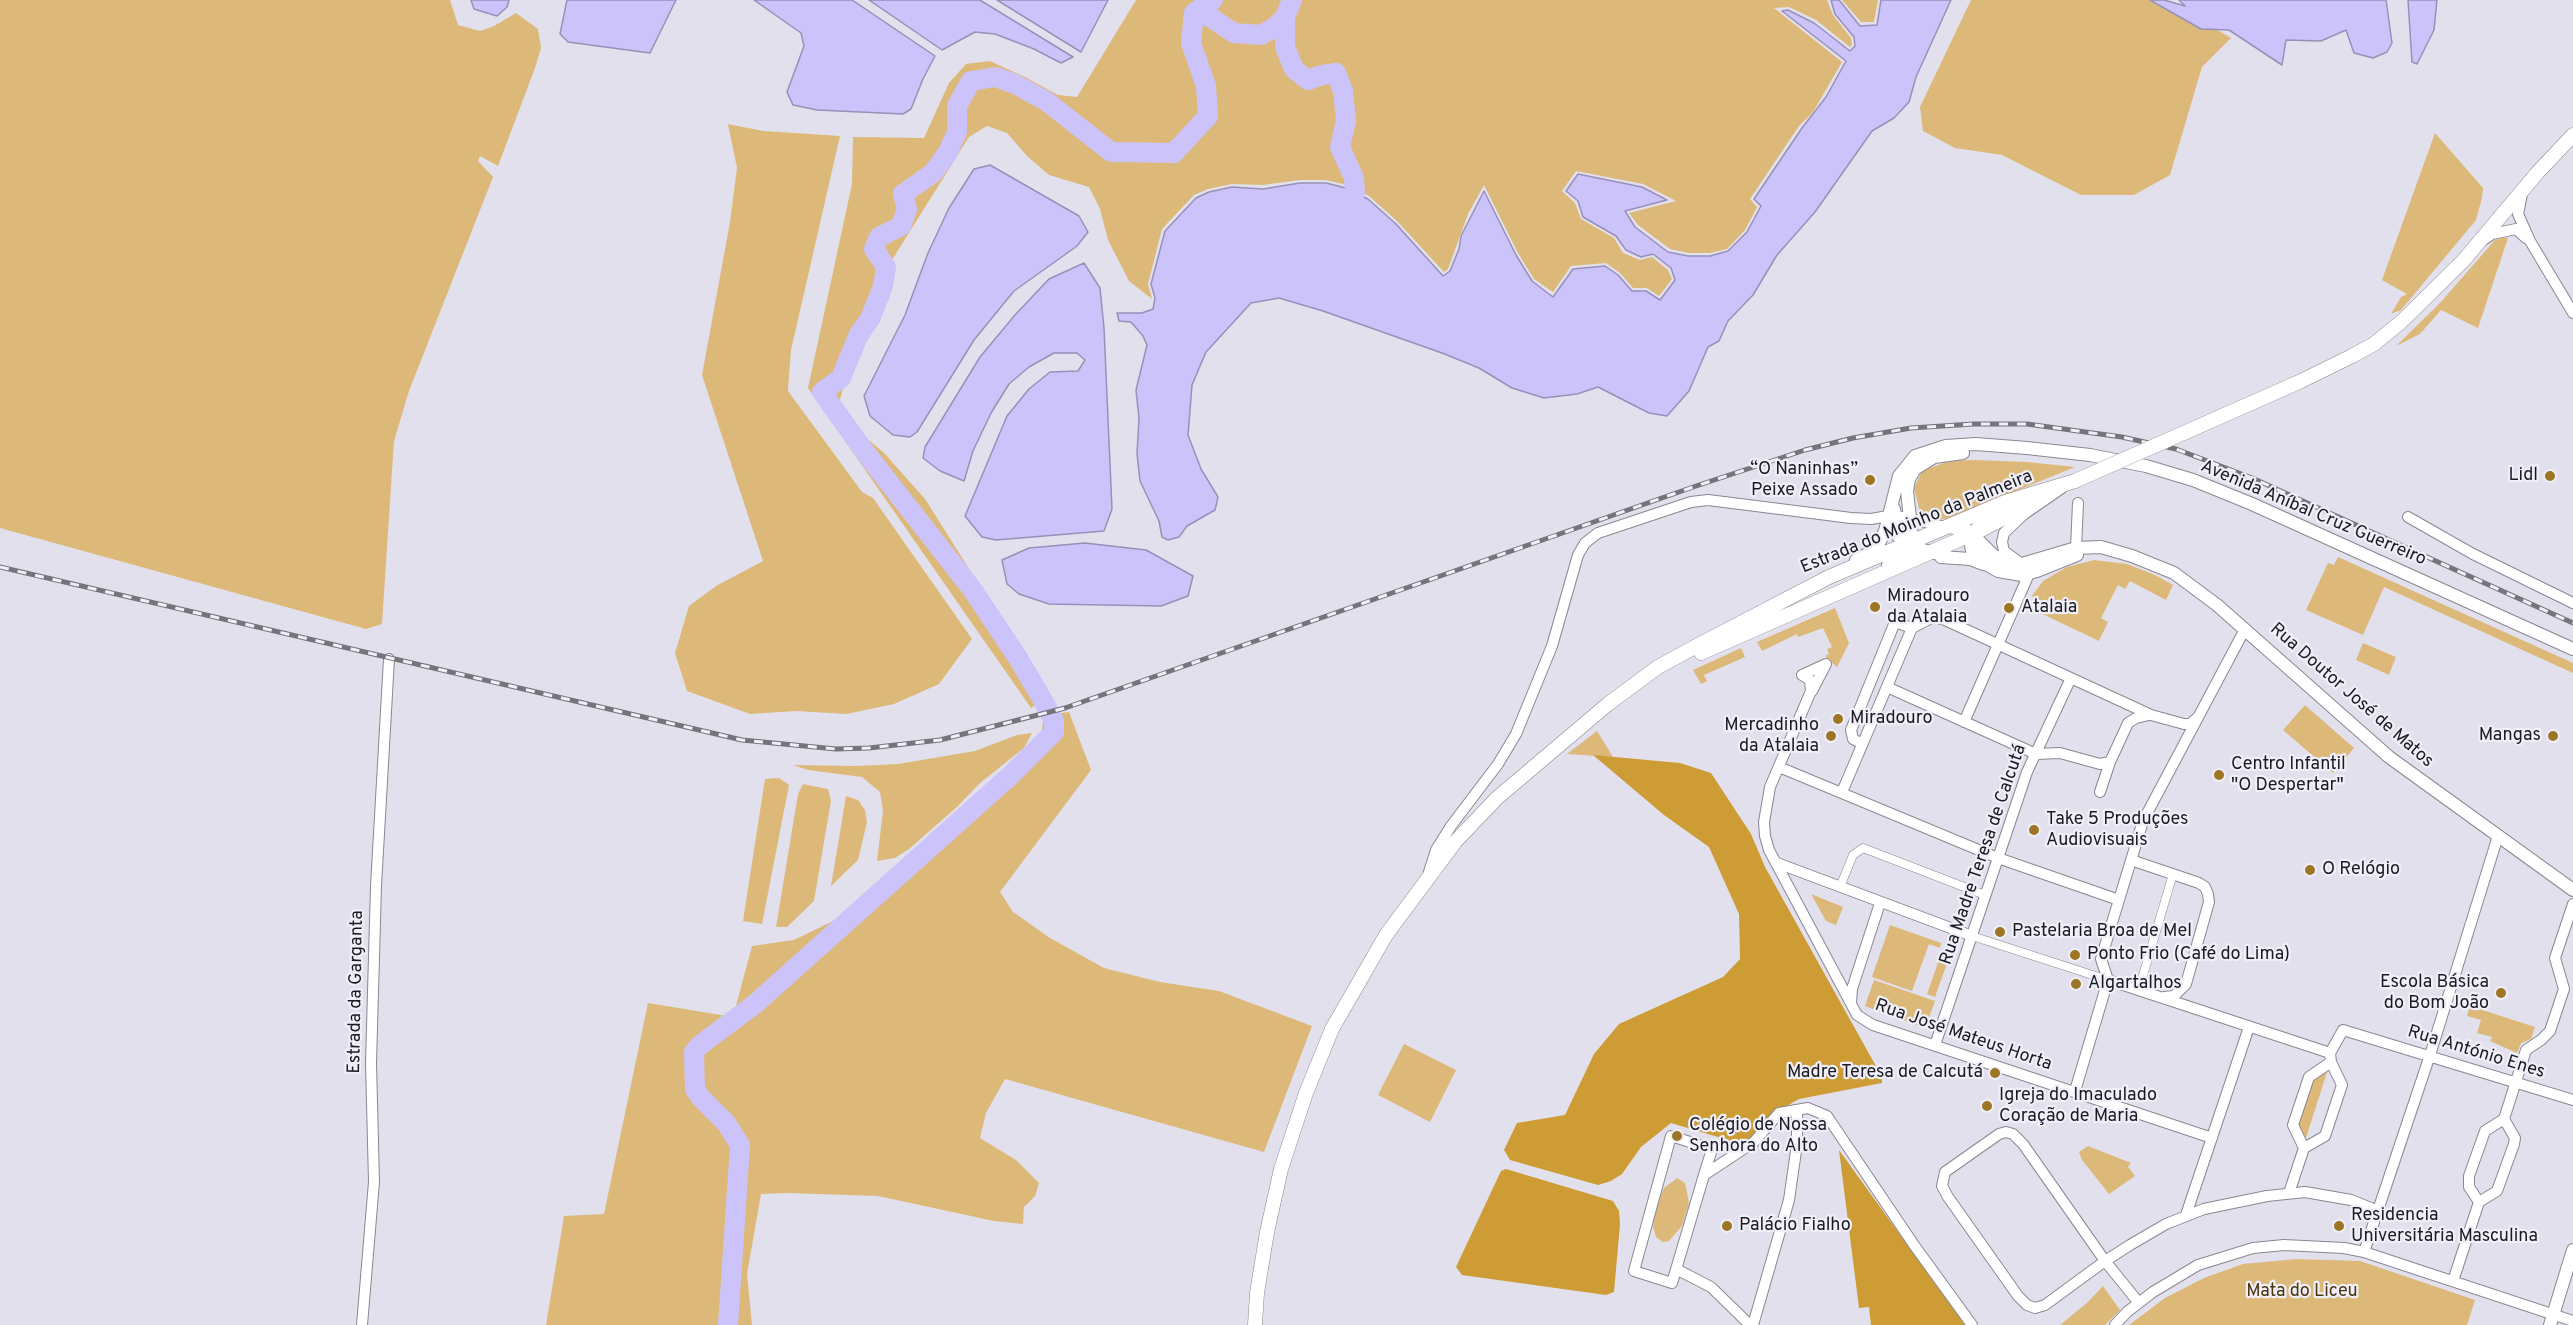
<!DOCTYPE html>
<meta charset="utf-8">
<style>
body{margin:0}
canvas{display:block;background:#e2e0ec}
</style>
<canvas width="2573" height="1325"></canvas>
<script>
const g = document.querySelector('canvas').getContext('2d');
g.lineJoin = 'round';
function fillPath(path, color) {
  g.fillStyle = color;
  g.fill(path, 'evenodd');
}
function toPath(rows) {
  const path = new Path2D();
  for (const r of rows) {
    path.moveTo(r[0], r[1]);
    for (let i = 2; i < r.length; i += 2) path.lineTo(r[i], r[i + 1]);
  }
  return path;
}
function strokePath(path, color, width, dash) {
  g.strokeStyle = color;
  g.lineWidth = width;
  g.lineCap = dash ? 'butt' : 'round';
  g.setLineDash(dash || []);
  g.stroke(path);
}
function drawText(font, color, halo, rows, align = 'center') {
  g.font = font + ' Overpass,sans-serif';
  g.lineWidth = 4.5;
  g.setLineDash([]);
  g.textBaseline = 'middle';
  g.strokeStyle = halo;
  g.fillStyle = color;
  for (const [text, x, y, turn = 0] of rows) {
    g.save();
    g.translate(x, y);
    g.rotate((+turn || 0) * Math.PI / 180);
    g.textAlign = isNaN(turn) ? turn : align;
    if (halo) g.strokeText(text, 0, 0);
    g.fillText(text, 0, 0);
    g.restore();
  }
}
fillPath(toPath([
 [0,0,450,0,458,25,480,31,494,26,516,13,538,29,541,48,535,68,498,166,480,156,478,161,493,177,409,391,394,441,382,624,366,629,0,528],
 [1136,0,1827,0,1833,15,1851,38,1852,45,1850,47,1816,20,1789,7,1774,8,1842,62,1813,112,1799,126,1750,199,1757,207,1745,230,1727,249,1710,253,1689,253,1670,249,1638,225,1629,213,1676,201,1643,184,1576,171,1562,191,1575,203,1581,219,1614,238,1623,253,1640,260,1652,257,1668,270,1672,279,1659,296,1647,288,1633,288,1620,273,1606,263,1571,266,1553,292,1534,279,1518,253,1484,185,1468,214,1448,269,1444,272,1398,222,1369,196,1347,185,1326,180,1300,180,1263,185,1232,184,1208,189,1194,195,1162,229,1148,284,1152,299,1129,281,1108,240,1100,209,1089,187,1049,175,1027,156,1007,133,987,126,969,137,890,263,880,318,846,378,838,407,854,427,884,453,925,499,990,602,1046,698,1031,708,808,388,852,184,853,137,924,138,949,83,966,64,990,61,1025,77,1058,95,1077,97],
 [1842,0,1878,0,1874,22,1861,22],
 [1971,0,2167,0,2231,38,2202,67,2170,175,2134,195,2081,195,2002,155,1955,148,1923,131,1920,107],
 [728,124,763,131,840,136,791,350,788,391,862,492,873,498,972,639,939,684,894,704,846,714,796,711,750,714,687,691,675,653,689,606,716,586,763,561,702,375,730,222,737,168],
 [2435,133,2483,188,2482,198,2476,220,2401,310,2391,314,2401,297,2407,294,2382,280],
 [2501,238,2508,238,2478,328,2441,310,2420,334,2396,346,2440,303,2495,240],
 [1974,460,2027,462,2075,467,1950,518,1937,520,1921,516,1914,488,1922,471,1949,461],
 [2338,557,2573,663,2573,673,2384,587,2363,635,2306,610,2328,563,2334,565],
 [2094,560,2127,564,2155,575,2173,585,2166,600,2130,581,2125,589,2118,585,2101,618,2108,622,2099,641,2034,610,2039,601,2032,596,2043,581,2067,567],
 [1835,608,1849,643,1837,667,1825,656,1829,654,1827,649,1832,647,1823,628,1798,637,1797,634,1762,651,1757,642],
 [2363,643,2396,657,2389,675,2356,660],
 [1741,648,1745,657,1704,675,1707,681,1701,684,1693,670],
 [2305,705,2354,748,2333,773,2283,730],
 [1069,712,1091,770,1000,892,1013,912,1050,938,1104,968,1160,982,1219,991,1312,1026,1264,1152,1005,1079,986,1113,980,1138,1016,1160,1039,1183,1035,1196,1024,1207,1023,1224,994,1221,878,1196,786,1193,761,1194,747,1274,752,1325,546,1325,564,1216,604,1214,648,1003,733,1017,752,946,794,940,835,920,1039,750,1044,715],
 [1597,731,1613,757,1567,754],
 [1032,733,1024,748,980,783,957,807,909,849,895,858,877,861,883,811,880,792,862,777,808,770,793,765,855,766,898,764,975,751,1017,735],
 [779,778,789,785,762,924,743,921,765,779],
 [803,784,828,789,831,801,814,901,787,927,776,927,798,794],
 [846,796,858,800,865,810,867,822,858,860,831,886],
 [1811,894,1843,907,1836,925,1826,921],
 [1890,925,1941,943,1940,948,1929,944,1912,991,1872,977],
 [1951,952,1935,997,1927,994,1940,957],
 [1874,980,1935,1001,1925,1028,1865,1006],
 [2470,1006,2535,1027,2531,1039,2521,1043,2517,1053,2490,1041,2492,1037,2477,1033,2481,1020,2467,1016],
 [1404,1044,1456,1070,1430,1122,1378,1095],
 [2328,1069,2305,1141,2297,1126,2313,1079],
 [2088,1146,2131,1163,2128,1167,2135,1176,2109,1194,2082,1160,2079,1152],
 [1677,1178,1685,1183,1689,1203,1682,1226,1669,1241,1663,1242,1656,1237,1653,1227,1655,1210,1664,1188],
 [2297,1259,2360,1261,2475,1300,2467,1325,2129,1325,2165,1298,2204,1278,2243,1264],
 [2103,1286,2120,1310,2105,1325,2060,1325,2088,1302]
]), '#ddb979');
fillPath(toPath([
 [1593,755,1680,763,1711,773,1751,834,1765,867,1882,1077,1882,1083,1799,1099,1771,1115,1755,1135,1744,1142,1735,1142,1671,1123,1641,1147,1622,1174,1611,1181,1598,1185,1510,1160,1504,1150,1517,1123,1565,1115,1594,1054,1619,1024,1723,977,1740,959,1739,914,1709,847,1664,815],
 [1839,1150,1965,1325,1871,1325,1869,1307,1859,1308],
 [1506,1169,1613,1201,1619,1211,1620,1224,1614,1292,1606,1295,1462,1275,1456,1267,1501,1171]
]), '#cd9c34');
const water = toPath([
 [471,0,509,0,507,7,497,16,474,9,471,0],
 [567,0,676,0,650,53,568,42,560,34,567,0],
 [754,0,852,0,935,56,923,79,911,109,903,114,817,110,793,105,787,92,804,46,801,33,754,0],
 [869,0,980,0,1073,57,1061,63,1034,49,995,34,975,32,942,50,869,0],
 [997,0,1108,0,1081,52,997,0],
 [1831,0,1839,0,1860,26,1877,25,1881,0,1951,0,1916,77,1909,102,1894,118,1872,131,1815,212,1777,255,1753,295,1728,321,1719,341,1708,347,1689,391,1667,416,1649,413,1598,387,1577,394,1544,398,1512,388,1479,368,1442,353,1323,311,1279,298,1251,303,1206,352,1192,385,1188,435,1201,469,1218,497,1215,510,1187,526,1179,537,1168,540,1162,537,1159,521,1140,481,1137,454,1139,418,1136,390,1147,345,1143,336,1131,322,1119,321,1117,313,1142,313,1153,309,1155,298,1151,284,1165,231,1196,198,1209,192,1232,187,1263,189,1300,183,1326,183,1346,188,1368,199,1396,224,1443,276,1450,271,1459,249,1461,236,1484,191,1516,255,1532,281,1553,297,1573,269,1605,266,1618,275,1632,291,1646,291,1660,300,1675,280,1671,268,1653,254,1641,257,1626,250,1616,236,1583,217,1578,201,1566,191,1578,174,1642,187,1667,200,1625,211,1635,227,1668,252,1688,256,1710,256,1728,251,1747,232,1761,206,1754,199,1802,128,1826,97,1846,61,1782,11,1788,10,1814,23,1850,51,1855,46,1854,37,1835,14,1831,0],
 [2150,0,2164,0,2185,6,2179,0,2386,0,2392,43,2387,52,2373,58,2354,53,2346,30,2321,41,2286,40,2282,65,2229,30,2201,29,2150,0],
 [2408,0,2437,0,2434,30,2417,64,2412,62,2408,0],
 [990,165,1079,216,1088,232,1077,246,1014,291,974,340,917,432,910,437,893,435,870,416,864,396,905,315,928,253,949,208,974,169,990,165],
 [1084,263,1100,288,1104,328,1112,509,1104,531,996,540,982,537,965,516,1007,416,1029,389,1050,372,1078,371,1085,360,1077,353,1054,353,1029,367,1009,384,991,413,973,451,964,481,940,471,923,458,925,447,980,357,1015,315,1049,279,1084,263],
 [1085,543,1146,550,1193,576,1188,596,1161,606,1049,604,1019,594,1007,584,1002,560,1029,548,1085,543]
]);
fillPath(water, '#ccc3fb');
strokePath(water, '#9791b9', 1.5);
strokePath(toPath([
 [1292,0,1285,17,1285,47,1294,69,1308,80,1322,75,1336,73,1343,91,1346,121,1340,147,1354,178,1355,193],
 [1194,13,1210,17,1234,33,1261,35,1275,27,1285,17],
 [728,1325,740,1145,726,1123,701,1098,695,1089,694,1052,700,1045,755,1004,1011,775,1054,732,1054,721,1041,697,1018,658,972,589,865,452,822,392,841,378,859,334,870,319,883,286,886,267,874,249,879,237,901,226,907,209,903,194,933,173,948,152,957,132,957,106,971,81,996,77,1015,84,1046,101,1111,152,1174,153,1208,116,1206,86,1191,43,1194,13,1213,0]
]), '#ccc3fb', 20);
const pedestrian = toPath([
 [1840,887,1853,855,1863,848,1985,895],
 [1972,936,2108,980],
 [2139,989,2173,874]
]);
const minor = toPath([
 [2522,194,2518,214,2530,241,2573,313],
 [2485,239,2492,234,2516,229,2526,238],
 [2408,517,2473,554,2573,603],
 [2076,548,2078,503],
 [2022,564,2004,551,2002,542,2004,533,2023,515,2062,488],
 [1802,675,1810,680,1811,691,1770,787,1764,822,1765,836,1769,850,1857,1015,1873,1025,2212,1138],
 [1802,675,1826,664,1812,691],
 [1887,687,2036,754,2060,753,2100,764,2110,762,2128,723,2136,718,2149,715],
 [1964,722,2032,567],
 [1862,744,1853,739,1851,730,1895,622,1912,628],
 [1779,767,1998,858,2119,900],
 [1842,792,1912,628,1933,617,1945,620,2151,715,2184,724,2190,724,2197,718],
 [2100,792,2110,762],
 [2131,860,2199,883,2205,887,2208,894,2209,902,2186,984,2174,996,2164,997],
 [1777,863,1972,936],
 [1429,872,1436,850,1451,826,1498,764,1516,734,1552,646,1578,555,1585,543,1598,533,1691,502,1708,500,1851,518,1871,519,1894,515,1946,527],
 [2108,980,2330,1053],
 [1851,1003,1852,989,1880,903],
 [1935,1045,2027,772,2071,678],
 [2330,1053,2343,1030,2573,1100],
 [2075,1091,2108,980,2101,959,2143,821,2245,629],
 [2304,1148,2325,1136,2342,1085,2331,1062,2330,1053],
 [2304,1148,2293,1125,2309,1077,2331,1062],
 [1704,1175,1712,1149,1671,1136,1634,1271,1672,1283,1704,1175,1754,1142,1779,1113,1808,1108,1827,1116,1914,1245,1972,1325],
 [2289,1193,2304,1148],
 [2479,1202,2469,1187,2469,1176,2485,1131,2504,1119,2526,1050,2541,1040,2550,1031,2564,989,2555,958,2573,904],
 [2186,1215,2249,1027],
 [2364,1252,2430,1055,2498,836],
 [1676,1269,1711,1287,1750,1325],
 [2453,1281,2479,1202,2497,1191,2514,1144,2515,1138,2504,1119],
 [2139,1303,2105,1261,2023,1144,2013,1134,2006,1132,1999,1134,1945,1172,1942,1186,1948,1197,2018,1296,2027,1305,2035,1308,2045,1305,2105,1261,2130,1245,2166,1224,2204,1209,2267,1196,2305,1192,2351,1200,2378,1211],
 [362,1325,374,1182,371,1063,376,886,389,659],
 [1753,1325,1789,1200,1797,1144,1797,1110],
 [2115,1325,2127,1312,2153,1292,2198,1265,2253,1248,2284,1245,2344,1248,2364,1252,2573,1321]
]);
const tertiary = toPath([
 [1894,509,1897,535,1904,541,1916,548,1949,557],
 [1997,511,1980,523,1970,540,1972,551,1984,563,1998,571,2022,575,2037,571,2077,555],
 [1949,527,1969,531,1993,555,2010,564,2022,564,2076,548,2101,547,2132,556,2174,573,2217,605,2389,757,2573,890],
 [1941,557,1970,559,1983,564],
 [1856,560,1871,552,1879,543,1885,531,1899,476,1915,456,1946,446,1976,444,2027,448,2090,455,2146,466,2193,480,2252,504,2573,649],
 [1888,565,1905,555,1912,537,1907,491,1909,479,1915,469,1934,457,1963,453],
 [2550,1325,2573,1250]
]);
const secondary = toPath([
 [2299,382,2352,356,2374,344,2401,322,2463,261,2538,172,2573,135],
 [1701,653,1979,531,2044,497],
 [1255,1325,1257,1293,1267,1232,1281,1169,1306,1093,1332,1029,1386,935,1455,842,1497,798,1608,704,1658,667,1702,643,1829,577,2005,502,2075,481]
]);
strokePath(pedestrian, '#898792', 9);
strokePath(minor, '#898792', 12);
strokePath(tertiary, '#898792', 14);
strokePath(secondary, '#898792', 15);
strokePath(pedestrian, '#fff', 8);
strokePath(minor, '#fff', 10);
strokePath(tertiary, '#fff', 12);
strokePath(secondary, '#fff', 14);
const rail = toPath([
 [0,567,742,740,836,749,869,748,940,740,1065,708,1696,486,1805,450,1853,438,1911,428,1973,424,2027,424,2122,437,2176,449,2252,478,2573,623]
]);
strokePath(rail, '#75747b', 5);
strokePath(rail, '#efeef9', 3, [9]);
const secondaryBridge = toPath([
 [2075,481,2299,382]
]);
strokePath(secondaryBridge, '#898792', 15, []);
strokePath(secondaryBridge, '#fff', 14);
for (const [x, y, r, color] of [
 [2550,476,6,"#9d7623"],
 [1870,480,6,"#9d7623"],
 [1875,607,6,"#9d7623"],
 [2009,608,6,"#9d7623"],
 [1838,719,6,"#9d7623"],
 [1831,736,6,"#9d7623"],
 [2553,736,6,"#9d7623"],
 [2219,775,6,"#9d7623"],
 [2034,830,6,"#9d7623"],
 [2310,870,6,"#9d7623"],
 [2000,932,6,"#9d7623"],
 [2075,955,6,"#9d7623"],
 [2076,984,6,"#9d7623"],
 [2501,993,6,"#9d7623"],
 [1995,1073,6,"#9d7623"],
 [1987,1106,6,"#9d7623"],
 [1677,1136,6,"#9d7623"],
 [1727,1226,6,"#9d7623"],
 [2339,1226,6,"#9d7623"]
]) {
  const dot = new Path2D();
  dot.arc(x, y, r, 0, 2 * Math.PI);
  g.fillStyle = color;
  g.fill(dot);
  strokePath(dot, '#efeef9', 2);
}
drawText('18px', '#1b1b1f', '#efeef9', [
 ["“O Naninhas”",1858,470,"right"],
 ["Peixe Assado",1858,491,"right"],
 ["Lidl",2538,476,"right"],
 ["Miradouro",1887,597],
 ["da Atalaia",1887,618],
 ["Atalaia",2021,608],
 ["Miradouro",1850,719],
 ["Mercadinho",1819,726,"right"],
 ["da Atalaia",1819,747,"right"],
 ["Mangas",2541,736,"right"],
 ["Centro Infantil",2231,765],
 ["\"O Despertar\"",2231,786],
 ["Take 5 Produções",2046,820],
 ["Audiovisuais",2046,841],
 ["O Relógio",2322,870],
 ["Pastelaria Broa de Mel",2012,932],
 ["Ponto Frio (Café do Lima)",2087,955],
 ["Escola Básica",2489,983,"right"],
 ["do Bom João",2489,1004,"right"],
 ["Algartalhos",2088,984],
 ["Madre Teresa de Calcutá",1983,1073,"right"],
 ["Igreja do Imaculado",1999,1096],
 ["Coração de Maria",1999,1117],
 ["Colégio de Nossa",1689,1126],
 ["Senhora do Alto",1689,1147],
 ["Residencia",2351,1216],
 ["Universitária Masculina",2351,1237],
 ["Palácio Fialho",1739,1226]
], 'left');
drawText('18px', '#1b1b1f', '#efeef9', [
 ["Avenida Aníbal Cruz Guerreiro",2313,514,23],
 ["Estrada do Moinho da Palmeira",1917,523,-22],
 ["Rua Doutor José de Matos",2351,696,41],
 ["Rua Madre Teresa de Calcutá",1984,855,-71],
 ["Estrada da Garganta",357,992,-89],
 ["Rua José Mateus Horta",1963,1036,19],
 ["Rua António Enes",2476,1053,17]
]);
drawText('18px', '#4b360b', '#efeef9', [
 ["Mata do Liceu",2302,1292]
]);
</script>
